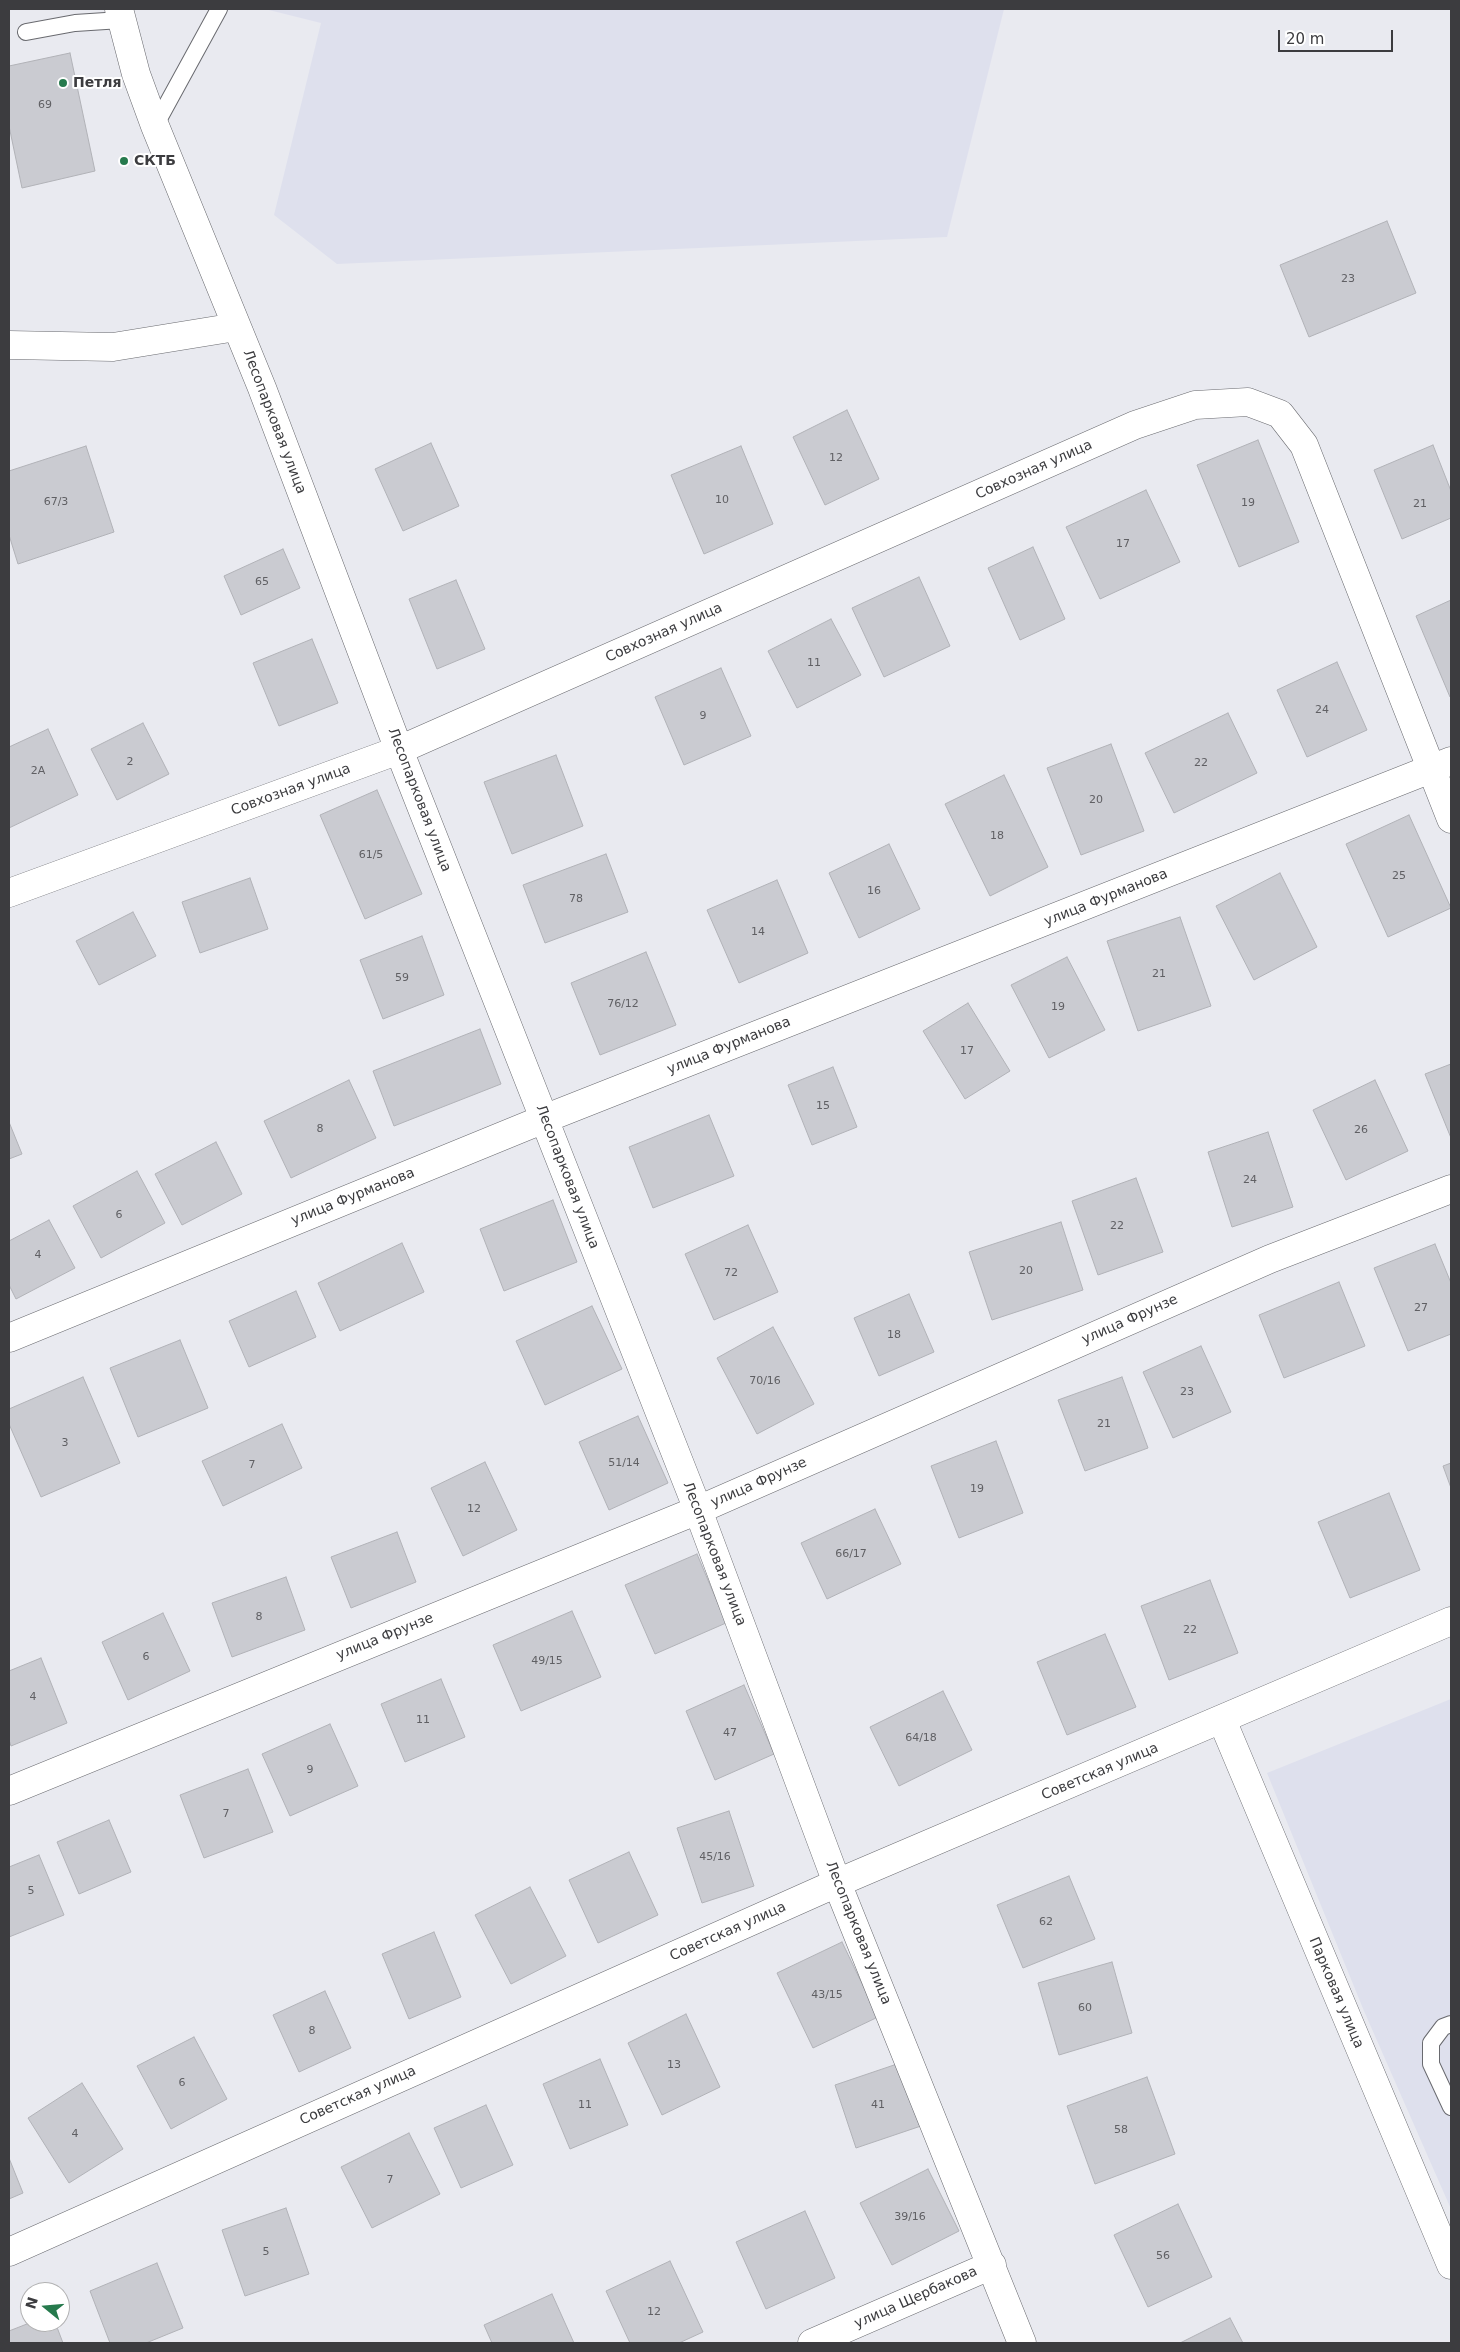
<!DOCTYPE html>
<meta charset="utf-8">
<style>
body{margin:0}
#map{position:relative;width:1460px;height:2352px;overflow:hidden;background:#e9eaf0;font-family:"DejaVu Sans",sans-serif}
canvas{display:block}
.frame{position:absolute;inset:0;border:10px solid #3c3c3f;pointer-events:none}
.north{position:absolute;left:20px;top:2282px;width:50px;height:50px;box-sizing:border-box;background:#fff;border:1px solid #b1b1b2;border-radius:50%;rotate:287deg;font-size:14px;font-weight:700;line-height:20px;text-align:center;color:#3c3c3f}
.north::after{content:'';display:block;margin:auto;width:18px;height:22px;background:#267a4d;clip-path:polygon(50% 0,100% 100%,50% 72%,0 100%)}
.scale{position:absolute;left:1278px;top:30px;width:115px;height:22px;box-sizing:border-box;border:2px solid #3c3c3f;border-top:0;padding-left:6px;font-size:15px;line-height:18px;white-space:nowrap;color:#3c3c3f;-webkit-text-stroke:4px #fff;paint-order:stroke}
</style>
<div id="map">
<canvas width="1460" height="2352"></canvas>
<div class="frame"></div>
<div class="north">N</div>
<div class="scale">20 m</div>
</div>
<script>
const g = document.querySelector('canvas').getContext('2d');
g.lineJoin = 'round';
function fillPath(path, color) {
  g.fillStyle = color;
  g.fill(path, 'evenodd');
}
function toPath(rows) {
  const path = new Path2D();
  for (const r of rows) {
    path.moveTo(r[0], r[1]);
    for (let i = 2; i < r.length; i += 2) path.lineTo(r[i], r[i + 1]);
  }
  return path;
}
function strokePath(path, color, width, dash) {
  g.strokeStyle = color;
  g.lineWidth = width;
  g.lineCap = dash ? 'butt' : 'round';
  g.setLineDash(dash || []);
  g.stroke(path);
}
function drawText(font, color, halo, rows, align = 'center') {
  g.font = font + ' "DejaVu Sans",sans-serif';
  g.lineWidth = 4;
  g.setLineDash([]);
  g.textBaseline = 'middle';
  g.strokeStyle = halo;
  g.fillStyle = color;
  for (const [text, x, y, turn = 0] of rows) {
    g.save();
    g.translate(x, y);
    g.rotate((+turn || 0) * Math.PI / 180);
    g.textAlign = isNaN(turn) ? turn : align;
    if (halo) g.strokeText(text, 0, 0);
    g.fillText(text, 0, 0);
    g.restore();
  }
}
fillPath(toPath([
 [265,9,1004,9,947,237,337,264,274,215,321,23],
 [1451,1699,1451,2209,1364,2011,1267,1773]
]), '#dee0ed');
const building = toPath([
 [70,53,95,171,22,188,9,126,9,66,70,53],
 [1387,221,1416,293,1309,337,1280,265,1387,221],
 [847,410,879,479,825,505,793,437,847,410],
 [1258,440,1299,542,1239,567,1197,465,1258,440],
 [431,443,459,506,403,531,375,469,431,443],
 [1433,445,1451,491,1451,518,1402,539,1374,470,1433,445],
 [86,446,114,532,18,564,9,535,9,471,86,446],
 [741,446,773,524,704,554,671,475,741,446],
 [1146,490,1180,562,1100,599,1066,527,1146,490],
 [1033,547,1065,619,1020,640,988,568,1033,547],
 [283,549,300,588,241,615,224,576,283,549],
 [919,577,950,646,884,677,852,608,919,577],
 [456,580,485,649,437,669,409,599,456,580],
 [1451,600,1451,697,1450,697,1416,616,1451,600],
 [831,619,861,675,797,708,768,651,831,619],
 [312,639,338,703,279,726,253,663,312,639],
 [1337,662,1367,730,1307,757,1277,690,1337,662],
 [721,668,751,736,684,765,655,697,721,668],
 [1228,713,1257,773,1174,813,1145,753,1228,713],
 [143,723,169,774,117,800,91,749,143,723],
 [48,729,78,795,9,828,9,747,48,729],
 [1111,744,1144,831,1081,855,1047,768,1111,744],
 [556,755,583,826,512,854,484,782,556,755],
 [1004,775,1048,867,990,896,945,804,1004,775],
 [377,790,422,894,365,919,320,815,377,790],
 [1409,815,1451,908,1388,937,1346,844,1409,815],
 [889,844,920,909,859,938,829,873,889,844],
 [606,854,628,912,545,943,523,885,606,854],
 [1280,873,1317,947,1254,980,1216,906,1280,873],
 [250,878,268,929,200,953,182,902,250,878],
 [777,880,808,953,739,983,707,910,777,880],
 [133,912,156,956,99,985,76,941,133,912],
 [1180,917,1211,1006,1138,1031,1107,941,1180,917],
 [422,936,444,995,383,1019,360,960,422,936],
 [646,952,676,1025,600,1055,571,983,646,952],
 [1067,957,1105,1030,1049,1058,1011,985,1067,957],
 [968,1003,1010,1071,965,1099,923,1031,968,1003],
 [480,1029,501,1084,394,1126,373,1071,480,1029],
 [1451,1064,1451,1138,1425,1074,1451,1064],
 [833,1067,857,1127,812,1145,788,1085,833,1067],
 [349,1080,376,1138,291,1178,264,1121,349,1080],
 [1375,1080,1408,1151,1346,1180,1313,1110,1375,1080],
 [709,1115,734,1176,653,1208,629,1147,709,1115],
 [9,1122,22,1154,9,1159,9,1122],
 [1268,1132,1293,1207,1232,1227,1208,1152,1268,1132],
 [216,1142,242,1194,182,1225,155,1174,216,1142],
 [137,1171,165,1223,101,1258,73,1206,137,1171],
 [1136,1178,1163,1252,1098,1275,1072,1201,1136,1178],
 [553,1200,577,1262,504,1291,480,1229,553,1200],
 [49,1220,75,1268,16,1299,9,1285,9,1241,49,1220],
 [1061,1222,1083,1290,992,1320,969,1252,1061,1222],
 [748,1225,778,1292,714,1320,685,1254,748,1225],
 [402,1243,424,1292,340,1331,318,1283,402,1243],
 [1435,1244,1451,1283,1451,1334,1408,1351,1374,1268,1435,1244],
 [1339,1282,1365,1346,1284,1378,1259,1315,1339,1282],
 [296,1291,316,1337,249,1367,229,1321,296,1291],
 [909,1294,934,1352,879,1376,854,1318,909,1294],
 [592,1306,622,1369,545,1405,516,1341,592,1306],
 [773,1327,814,1404,757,1434,717,1358,773,1327],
 [180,1340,208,1408,138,1437,110,1368,180,1340],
 [1201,1346,1231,1412,1173,1438,1143,1372,1201,1346],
 [83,1377,120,1463,41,1497,9,1424,9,1409,83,1377],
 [1122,1377,1148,1448,1085,1471,1058,1400,1122,1377],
 [638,1416,668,1483,609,1510,579,1442,638,1416],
 [282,1424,302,1468,223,1506,202,1461,282,1424],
 [996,1441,1023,1513,959,1538,931,1466,996,1441],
 [485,1462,517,1530,463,1556,431,1488,485,1462],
 [1451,1463,1451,1488,1443,1466,1451,1463],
 [1389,1493,1420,1570,1350,1598,1318,1522,1389,1493],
 [875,1509,901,1564,827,1599,801,1543,875,1509],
 [397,1532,416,1582,351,1608,331,1557,397,1532],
 [697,1554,726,1623,655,1654,625,1585,697,1554],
 [286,1577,305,1630,232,1657,212,1603,286,1577],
 [1210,1580,1238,1653,1169,1680,1141,1606,1210,1580],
 [572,1611,601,1677,521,1711,493,1645,572,1611],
 [163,1613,190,1671,128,1700,102,1642,163,1613],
 [1105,1634,1136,1707,1067,1735,1037,1662,1105,1634],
 [41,1658,67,1723,11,1746,9,1740,9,1671,41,1658],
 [441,1679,465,1737,405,1762,381,1704,441,1679],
 [744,1685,774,1754,715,1780,686,1711,744,1685],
 [943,1691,972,1750,899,1786,870,1727,943,1691],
 [330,1724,358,1786,290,1816,262,1754,330,1724],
 [248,1769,273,1832,204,1858,180,1795,248,1769],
 [729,1811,754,1886,702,1903,677,1828,729,1811],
 [109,1820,131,1872,79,1894,57,1842,109,1820],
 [629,1852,658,1915,598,1943,569,1880,629,1852],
 [39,1855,64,1915,9,1937,9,1867,39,1855],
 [1069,1876,1095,1939,1023,1968,997,1905,1069,1876],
 [530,1887,566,1956,511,1984,475,1915,530,1887],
 [434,1932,461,1997,409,2019,382,1954,434,1932],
 [842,1942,878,2017,813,2048,777,1973,842,1942],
 [1112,1962,1132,2033,1059,2055,1038,1983,1112,1962],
 [325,1991,351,2048,299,2072,273,2015,325,1991],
 [686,2014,720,2087,662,2115,628,2043,686,2014],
 [194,2037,227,2099,171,2129,137,2066,194,2037],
 [600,2059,628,2125,570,2149,543,2084,600,2059],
 [900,2063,921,2126,856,2148,835,2085,900,2063],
 [1147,2077,1175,2154,1095,2184,1067,2106,1147,2077],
 [82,2083,123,2149,69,2183,28,2118,82,2083],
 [486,2105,513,2165,461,2188,434,2128,486,2105],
 [409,2133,440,2194,372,2228,341,2167,409,2133],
 [9,2158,23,2193,9,2199,9,2158],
 [928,2169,959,2231,892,2265,860,2203,928,2169],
 [1178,2204,1212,2277,1148,2307,1114,2235,1178,2204],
 [286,2208,309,2274,245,2296,222,2230,286,2208],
 [805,2211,835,2278,766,2309,736,2242,805,2211],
 [670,2261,703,2332,679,2343,630,2343,606,2291,670,2261],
 [157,2263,183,2328,146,2343,110,2343,90,2291,157,2263],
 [552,2294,574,2343,492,2343,484,2325,552,2294],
 [1230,2318,1243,2343,1180,2343,1230,2318],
 [32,2322,55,2322,63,2343,9,2343,9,2331,32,2322]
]);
fillPath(building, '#cacbd1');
strokePath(building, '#b1b2b7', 1);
const lane = toPath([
 [26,32,75,23,121,20],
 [155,126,219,9],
 [1451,2024,1443,2027,1431,2043,1431,2064,1451,2107]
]);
const street = toPath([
 [119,9,136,74,155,126,262,388,399,750,698,1510,837,1883,1022,2343],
 [9,345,113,347,236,327],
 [9,893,399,750,1135,425,1195,405,1248,402,1280,414,1304,445,1451,819],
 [9,1338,544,1119,1451,761],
 [1222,1720,1451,2265],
 [9,1791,698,1510,1270,1259,1451,1189],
 [9,2252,837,1883,1451,1621],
 [812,2343,992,2265]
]);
strokePath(lane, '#696a6f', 18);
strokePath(street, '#696a6f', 29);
strokePath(toPath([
 [77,85,103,80]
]), '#abacb1', 3, [5, 2.5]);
strokePath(lane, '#fff', 16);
strokePath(street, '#fff', 28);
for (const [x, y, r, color] of [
 [63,83,5,"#267a4d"],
 [124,161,5,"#267a4d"]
]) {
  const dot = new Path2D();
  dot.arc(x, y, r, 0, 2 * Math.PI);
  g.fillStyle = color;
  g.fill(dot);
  strokePath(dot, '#fff', 2);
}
drawText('11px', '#606064', null, [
 ["69",45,105],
 ["23",1348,279],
 ["12",836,458],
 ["10",722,500],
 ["67/3",56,502],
 ["19",1248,503],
 ["21",1420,504],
 ["17",1123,544],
 ["65",262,582],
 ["11",814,663],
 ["24",1322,710],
 ["9",703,716],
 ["2",130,762],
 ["22",1201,763],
 ["2А",38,771],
 ["20",1096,800],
 ["18",997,836],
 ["61/5",371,855],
 ["25",1399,876],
 ["16",874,891],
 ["78",576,899],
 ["14",758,932],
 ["21",1159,974],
 ["59",402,978],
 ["76/12",623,1004],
 ["19",1058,1007],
 ["17",967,1051],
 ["15",823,1106],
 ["8",320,1129],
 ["26",1361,1130],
 ["24",1250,1180],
 ["6",119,1215],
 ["22",1117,1226],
 ["4",38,1255],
 ["20",1026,1271],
 ["72",731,1273],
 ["27",1421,1308],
 ["18",894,1335],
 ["70/16",765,1381],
 ["23",1187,1392],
 ["21",1104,1424],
 ["3",65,1443],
 ["51/14",624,1463],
 ["7",252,1465],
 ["19",977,1489],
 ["12",474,1509],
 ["66/17",851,1554],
 ["8",259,1617],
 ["22",1190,1630],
 ["6",146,1657],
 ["49/15",547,1661],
 ["4",33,1697],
 ["11",423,1720],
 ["47",730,1733],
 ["64/18",921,1738],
 ["9",310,1770],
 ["7",226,1814],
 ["45/16",715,1857],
 ["5",31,1891],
 ["62",1046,1922],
 ["43/15",827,1995],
 ["60",1085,2008],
 ["8",312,2031],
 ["13",674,2065],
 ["6",182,2083],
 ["11",585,2105],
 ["41",878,2105],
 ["58",1121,2130],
 ["4",75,2134],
 ["7",390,2180],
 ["39/16",910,2217],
 ["5",266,2252],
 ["56",1163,2256],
 ["12",654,2312]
]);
drawText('bold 14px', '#3c3c3f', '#fff', [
 ["Петля",73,83],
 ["СКТБ",134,161]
], 'left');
drawText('14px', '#3c3c3f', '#fff', [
 ["Лесопарковая улица",274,422,69],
 ["Совхозная улица",1034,470,-24],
 ["Совхозная улица",664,633,-24],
 ["Совхозная улица",291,790,-20],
 ["Лесопарковая улица",419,800,69],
 ["улица Фурманова",1106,898,-22],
 ["улица Фурманова",729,1046,-22],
 ["Лесопарковая улица",567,1177,69],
 ["улица Фурманова",353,1197,-22],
 ["улица Фрунзе",1130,1320,-24],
 ["улица Фрунзе",759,1483,-24],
 ["Лесопарковая улица",714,1554,69],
 ["улица Фрунзе",385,1637,-22],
 ["Советская улица",1100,1772,-23],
 ["Советская улица",728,1932,-24],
 ["Лесопарковая улица",858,1933,68],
 ["Парковая улица",1336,1993,67],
 ["Советская улица",358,2096,-24],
 ["улица Щербакова",916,2298,-24]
]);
</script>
